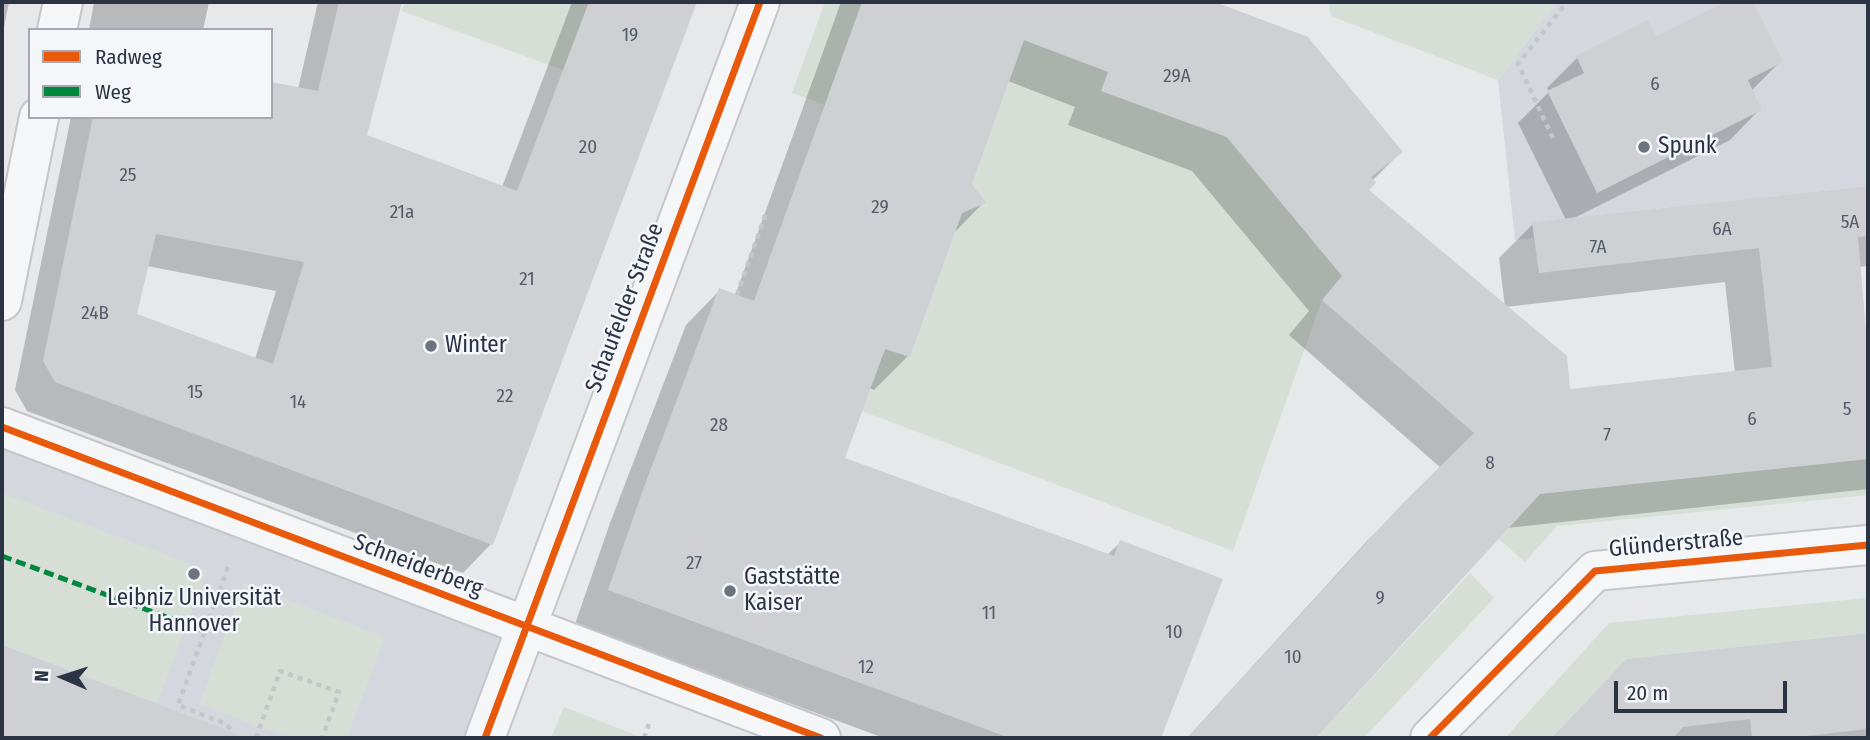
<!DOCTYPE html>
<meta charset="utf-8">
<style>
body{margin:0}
#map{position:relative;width:1870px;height:740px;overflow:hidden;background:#e6e8ea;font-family:"Fira Sans Condensed",sans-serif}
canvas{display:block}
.frame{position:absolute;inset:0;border:4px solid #2b3445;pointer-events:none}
.legend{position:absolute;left:28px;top:28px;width:245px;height:91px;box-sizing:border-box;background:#f4f6f9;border:2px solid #a4a8b1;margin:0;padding:9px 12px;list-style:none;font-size:21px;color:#2b3445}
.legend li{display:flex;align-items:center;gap:14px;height:35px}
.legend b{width:35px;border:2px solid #a4a8b1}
.north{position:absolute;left:28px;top:642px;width:70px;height:70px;-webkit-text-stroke:5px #f4f6f9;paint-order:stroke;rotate:273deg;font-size:19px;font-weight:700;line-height:28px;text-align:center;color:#2b3445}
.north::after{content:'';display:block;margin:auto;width:24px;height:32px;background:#2b3445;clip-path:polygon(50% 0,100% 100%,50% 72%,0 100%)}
.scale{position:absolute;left:1614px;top:681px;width:173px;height:32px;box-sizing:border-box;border:4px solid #2b3445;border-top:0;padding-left:9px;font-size:21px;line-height:24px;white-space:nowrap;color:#2b3445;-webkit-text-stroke:5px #f4f6f9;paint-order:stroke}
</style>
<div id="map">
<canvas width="1870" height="740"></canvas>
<div class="frame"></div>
<ul class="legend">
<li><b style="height:9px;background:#e8590c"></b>Radweg</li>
<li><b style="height:9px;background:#00873e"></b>Weg</li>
</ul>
<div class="north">N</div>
<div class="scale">20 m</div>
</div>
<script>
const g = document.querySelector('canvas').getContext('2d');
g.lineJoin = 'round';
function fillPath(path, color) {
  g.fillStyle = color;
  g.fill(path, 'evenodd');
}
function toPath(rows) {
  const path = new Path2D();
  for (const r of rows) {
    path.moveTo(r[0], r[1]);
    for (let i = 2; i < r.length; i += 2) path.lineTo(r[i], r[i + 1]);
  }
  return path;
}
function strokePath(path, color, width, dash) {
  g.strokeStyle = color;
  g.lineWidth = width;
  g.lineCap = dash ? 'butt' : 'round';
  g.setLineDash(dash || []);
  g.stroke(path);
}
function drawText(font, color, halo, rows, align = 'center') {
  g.font = font + ' "Fira Sans Condensed",sans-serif';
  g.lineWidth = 5;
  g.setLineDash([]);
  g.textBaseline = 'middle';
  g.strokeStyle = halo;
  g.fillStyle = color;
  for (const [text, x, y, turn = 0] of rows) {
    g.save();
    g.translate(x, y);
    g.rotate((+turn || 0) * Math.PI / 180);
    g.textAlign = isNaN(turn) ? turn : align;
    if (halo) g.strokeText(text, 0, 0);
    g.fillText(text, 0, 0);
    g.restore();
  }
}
fillPath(toPath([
 [1557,2,1868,2,1868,186,1533,222,1534,238,1515,240,1498,80],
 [2,427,525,627,485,738,2,738]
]), '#d4d7dd');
fillPath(toPath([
 [404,2,589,2,563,70,402,11],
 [825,2,862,2,825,105,792,93],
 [1329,2,1557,2,1498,80,1331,16],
 [1024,40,1092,66,1112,62,1101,91,1226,137,1322,252,1357,258,1322,300,1233,551,862,411,885,349,910,357,962,213,985,203,972,184],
 [1868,459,1868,495,1557,526,1525,562,1499,539,1540,494],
 [2,493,207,570,157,704,2,645],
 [1470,573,1494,598,1364,738,1316,738],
 [244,583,385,637,347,738,290,738,199,704],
 [1868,598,1868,633,1626,659,1552,738,1505,738,1609,623],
 [564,707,636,735,635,738,551,738]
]), '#d6ded6');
fillPath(toPath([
 [2,2,9,2,2,37],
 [94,2,209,2,203,30,89,30],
 [318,2,401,2,365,136,502,187,572,2,695,2,491,544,463,573,27,411,15,390,71,117,271,117,298,89],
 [147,266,276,291,255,359,135,315],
 [841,2,1210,2,1307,38,1401,152,1372,181,1367,190,1568,391,1735,373,1725,282,1505,307,1499,258,1533,224,1566,220,1518,123,1549,92,1547,88,1577,58,1656,39,1730,2,1751,2,1781,61,1751,91,1760,109,1730,140,1570,220,1868,188,1868,266,1859,267,1868,358,1868,489,1507,528,1314,738,1187,738,1367,541,1441,468,1289,335,1309,311,1192,171,1068,125,1075,107,1008,81,970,184,983,203,953,234,908,356,874,390,869,388,843,459,1107,555,1121,542,1221,580,1159,738,884,738,575,624,610,523,686,325,720,290,735,296],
 [1868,635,1868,738,1552,738,1626,661],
 [2,647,242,738,2,738]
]), '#0003');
fillPath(toPath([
 [339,2,402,2,367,135,517,191,589,2,697,2,493,545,55,382,43,361,93,117,271,117,271,82,318,91],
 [156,234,304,262,273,364,137,314],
 [862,2,1215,2,1308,37,1403,152,1371,177,1376,183,1369,190,1567,356,1570,389,1772,367,1759,248,1539,273,1532,222,1868,186,1868,236,1858,237,1868,355,1868,459,1540,494,1316,738,1187,738,1401,505,1474,433,1322,300,1342,276,1227,137,1101,91,1108,72,1024,40,972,184,986,203,962,213,910,357,885,349,845,458,1114,556,1120,540,1223,579,1161,738,1010,738,608,590,644,487,719,288,754,301],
 [1726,2,1753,2,1783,62,1748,80,1762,110,1597,193,1547,91,1584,73,1576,56,1648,20,1656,37],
 [1868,633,1868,729,1787,738,1752,738,1750,719,1683,727,1673,738,1552,738,1626,659],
 [2,645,237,734,236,738,2,738]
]), '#ced0d3');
const minor = toPath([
 [57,30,63,2],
 [2,301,39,117],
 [2,427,821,738],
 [485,738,760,2],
 [1430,738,1595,571,1868,545]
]);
strokePath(minor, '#c4c6c8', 42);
strokePath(toPath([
 [1553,138,1518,64,1567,2],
 [737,295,766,213],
 [228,567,178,705,226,724,233,732],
 [256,738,280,671,339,692,322,738],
 [644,738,649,724]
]), '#c5c6ca', 4.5, [5, 5]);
strokePath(minor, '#f5f6f7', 38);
strokePath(toPath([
 [2,556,204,631]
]), '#00873e', 5, [10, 5]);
strokePath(toPath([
 [2,427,821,738],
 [485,738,760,2],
 [1430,738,1595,571,1868,545]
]), '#e8590c', 7);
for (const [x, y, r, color] of [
 [1644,147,7,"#6c737f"],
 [431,346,7,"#6c737f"],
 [194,574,7,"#6c737f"],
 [730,591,7,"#6c737f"]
]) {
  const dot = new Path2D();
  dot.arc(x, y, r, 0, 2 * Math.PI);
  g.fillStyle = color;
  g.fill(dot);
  strokePath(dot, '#f4f6f9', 2.5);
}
drawText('19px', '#545c69', null, [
 ["19",630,36],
 ["29A",1177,77],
 ["6",1655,85],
 ["20",588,148],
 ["25",128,176],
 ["29",880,208],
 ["21a",402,213],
 ["5A",1850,223],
 ["6A",1722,230],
 ["7A",1598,248],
 ["21",527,280],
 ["24B",95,314],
 ["15",195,393],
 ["22",505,397],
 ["14",298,403],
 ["5",1847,410],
 ["6",1752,420],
 ["28",719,426],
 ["7",1607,436],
 ["8",1490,464],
 ["27",694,564],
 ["9",1380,599],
 ["11",989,614],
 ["10",1174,633],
 ["10",1293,658],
 ["12",866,668]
]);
drawText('23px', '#2b3445', '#f4f6f9', [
 ["Spunk",1658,147],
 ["Winter",445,346],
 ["Gaststätte",744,578],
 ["Kaiser",744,604],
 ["Leibniz Universität",194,599,"center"],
 ["Hannover",194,625,"center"]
], 'left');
drawText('23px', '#2b3445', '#f4f6f9', [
 ["Schaufelder Straße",625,308,-69],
 ["Glünderstraße",1676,544,-5],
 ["Schneiderberg",418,566,21]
]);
</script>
